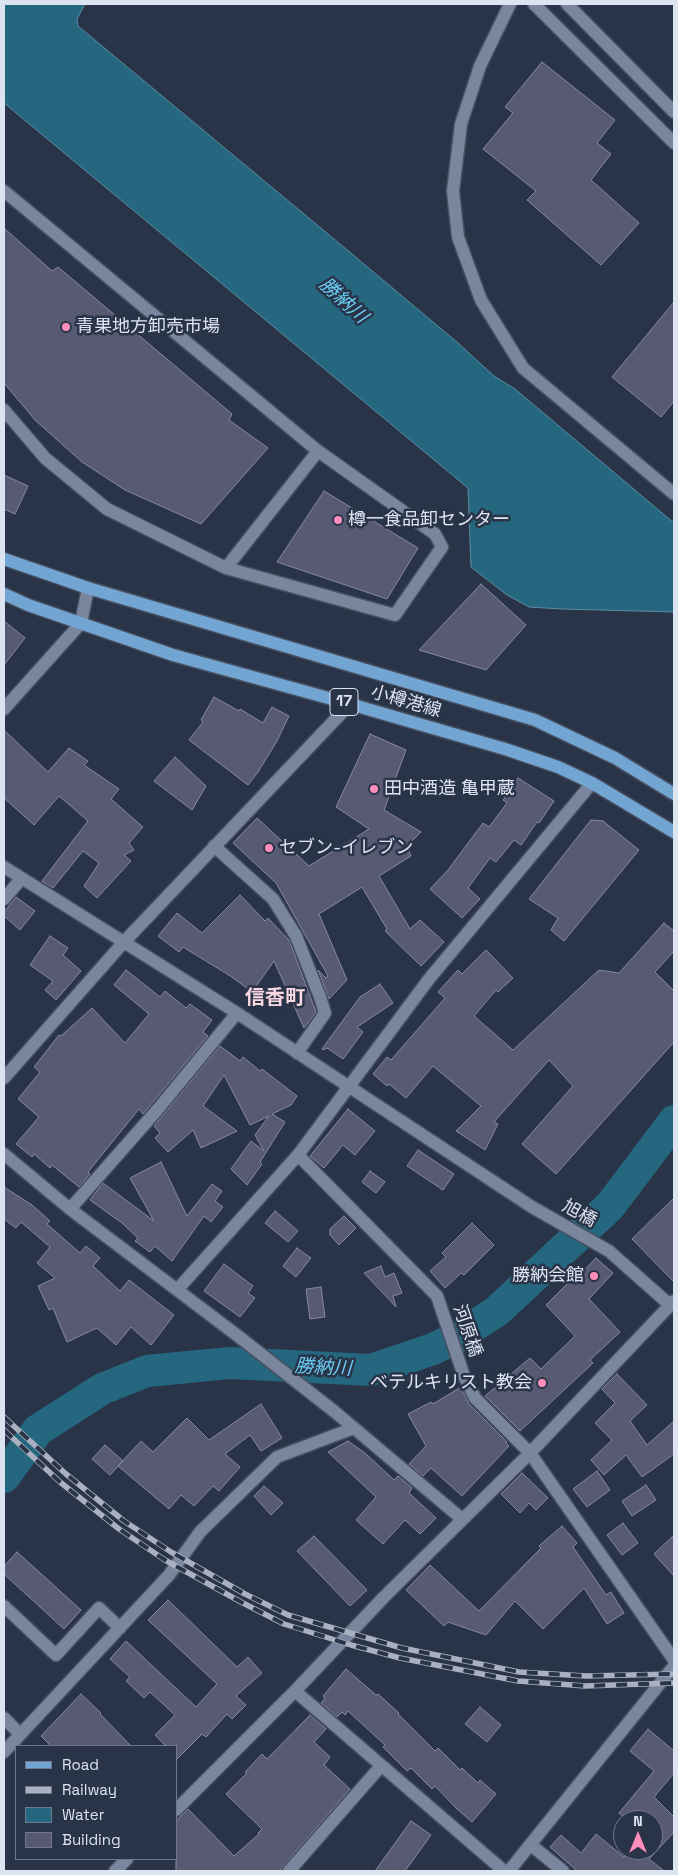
<!DOCTYPE html>
<meta charset="utf-8">
<style>
body{margin:0}
#map{position:relative;width:678px;height:1875px;overflow:hidden;background:#293448;font-family:"Space Grotesk",sans-serif}
canvas{display:block}
.frame{position:absolute;inset:0;border:5px solid #dde4f1;pointer-events:none}
.legend{position:absolute;left:15px;top:1745px;width:162px;height:115px;box-sizing:border-box;background:#293448;border:1px solid #717a8c;margin:0;padding:6px 9px;list-style:none;font-size:15px;color:#dde4f1}
.legend li{display:flex;align-items:center;gap:10px;height:25px}
.legend b{width:25px;border:1px solid #717a8c}
.north{position:absolute;left:613px;top:1810px;width:50px;height:50px;box-sizing:border-box;background:#293448;border:1px solid #717a8c;border-radius:50%;rotate:0deg;font-size:14px;font-weight:700;line-height:20px;text-align:center;color:#dde4f1}
.north::after{content:'';display:block;margin:auto;width:18px;height:22px;background:#ff8eba;clip-path:polygon(50% 0,100% 100%,50% 72%,0 100%)}
</style>
<div id="map">
<canvas width="678" height="1875"></canvas>
<div class="frame"></div>
<ul class="legend">
<li><b style="height:6px;background:#72a5d2"></b>Road</li>
<li><b style="height:6px;background:#a9b1c0"></b>Railway</li>
<li><b style="height:14px;background:#24677f"></b>Water</li>
<li><b style="height:14px;background:#585972"></b>Building</li>
</ul>
<div class="north">N</div>
</div>
<script>
const g = document.querySelector('canvas').getContext('2d');
g.lineJoin = 'round';
function fillPath(path, color) {
  g.fillStyle = color;
  g.fill(path, 'evenodd');
}
function toPath(rows) {
  const path = new Path2D();
  for (const r of rows) {
    path.moveTo(r[0], r[1]);
    for (let i = 2; i < r.length; i += 2) path.lineTo(r[i], r[i + 1]);
  }
  return path;
}
function strokePath(path, color, width, dash) {
  g.strokeStyle = color;
  g.lineWidth = width;
  g.lineCap = dash ? 'butt' : 'round';
  g.setLineDash(dash || []);
  g.stroke(path);
}
function drawText(font, color, halo, rows, align = 'center') {
  g.font = font + ' "Space Grotesk","Noto Sans JP",sans-serif';
  g.lineWidth = 5;
  g.setLineDash([]);
  g.textBaseline = 'middle';
  g.strokeStyle = halo;
  g.fillStyle = color;
  for (const [text, x, y, turn = 0] of rows) {
    g.save();
    g.translate(x, y);
    g.rotate((+turn || 0) * Math.PI / 180);
    g.textAlign = isNaN(turn) ? turn : align;
    if (halo) g.strokeText(text, 0, 0);
    g.fillText(text, 0, 0);
    g.restore();
  }
}
const water = toPath([
 [4,4,85,4,77,19,78,26,352,254,458,343,494,376,515,389,674,523,674,612,562,609,529,607,507,595,471,567,468,488,4,103,4,4]
]);
fillPath(water, '#24677f');
strokePath(water, '#5c8ca1', 1);
strokePath(toPath([
 [4,1477,38,1430,102,1389,147,1371,230,1363,371,1370,433,1349,456,1338,497,1311,610,1206,674,1121]
]), '#24677f', 32);
const building = toPath([
 [542,62,615,120,597,143,611,154,591,180,639,223,601,265,527,200,536,191,483,149,513,113,505,107,542,62],
 [4,228,52,271,58,267,232,414,229,420,268,448,201,524,125,490,82,462,35,420,4,383,4,228],
 [674,302,674,401,661,417,612,377,674,302],
 [4,475,28,486,15,514,4,509,4,475],
 [324,491,418,548,387,599,277,562,324,491],
 [481,584,526,625,486,670,419,650,481,584],
 [4,621,25,638,4,665,4,621],
 [214,697,239,711,240,709,263,723,272,707,289,716,277,741,258,772,248,785,189,740,203,722,201,720,214,697],
 [4,730,48,772,69,748,88,761,84,765,119,789,111,799,143,827,129,843,134,850,124,855,131,861,97,898,84,886,99,863,83,851,53,888,42,881,88,821,59,796,34,825,4,798,4,730],
 [370,734,406,750,384,810,421,832,407,846,411,856,379,876,410,929,420,920,444,942,421,966,385,931,387,929,362,887,319,914,347,980,329,999,318,970,326,978,328,976,276,883,233,843,257,818,309,866,369,829,336,807,370,734],
 [175,757,206,786,192,810,154,781,175,757],
 [518,778,554,801,539,823,537,822,521,845,514,840,496,862,490,858,468,888,480,899,462,918,430,889,448,870,483,823,489,827,507,803,503,800,518,778],
 [591,820,603,821,639,850,564,941,551,930,558,918,529,899,591,820],
 [240,895,265,921,268,918,289,940,316,1012,304,1028,274,961,252,992,232,977,183,947,179,952,158,936,177,913,202,933,240,895],
 [16,897,35,911,20,930,4,916,4,912,16,897],
 [664,923,674,931,674,951,655,972,674,991,674,1042,556,1174,522,1144,573,1086,549,1060,494,1122,498,1124,485,1150,456,1131,481,1106,433,1066,406,1098,389,1084,387,1086,373,1074,387,1057,391,1060,445,998,438,992,458,970,462,974,486,950,513,978,498,992,496,990,474,1016,513,1050,599,970,619,973,664,923],
 [50,936,68,948,63,955,81,971,56,1000,45,990,53,981,30,965,50,936],
 [126,970,160,997,165,991,186,1008,190,1004,212,1020,203,1032,208,1036,143,1114,139,1109,88,1172,90,1174,79,1187,52,1165,50,1168,34,1154,32,1157,16,1144,39,1117,18,1099,40,1072,34,1067,59,1035,61,1036,92,1008,125,1043,149,1014,114,985,126,970],
 [380,984,393,1003,357,1027,363,1032,343,1059,327,1048,323,1050,322,1049,360,997,380,984],
 [220,1046,240,1061,243,1057,260,1071,262,1069,297,1096,291,1105,272,1114,285,1122,260,1162,262,1164,247,1185,231,1169,251,1141,264,1151,255,1135,269,1116,250,1125,224,1075,203,1106,237,1131,201,1148,193,1130,168,1152,155,1138,160,1133,154,1126,220,1046],
 [348,1109,375,1131,355,1155,343,1145,324,1168,310,1156,348,1109],
 [418,1150,454,1174,443,1190,407,1166,418,1150],
 [161,1162,187,1216,212,1184,222,1191,215,1201,223,1207,211,1222,204,1216,172,1261,155,1246,150,1252,135,1241,138,1238,122,1223,90,1200,103,1183,154,1221,130,1178,161,1162],
 [370,1171,385,1182,376,1193,362,1182,370,1171],
 [4,1187,32,1205,50,1221,47,1224,80,1253,86,1246,100,1258,93,1266,120,1291,129,1280,174,1315,151,1345,131,1327,116,1345,97,1328,67,1342,53,1308,49,1310,38,1286,55,1278,37,1263,50,1247,21,1222,16,1228,4,1219,4,1187],
 [674,1198,674,1282,632,1239,674,1198],
 [275,1211,298,1231,288,1242,265,1223,275,1211],
 [344,1216,356,1228,339,1245,330,1235,330,1229,344,1216],
 [472,1223,494,1245,464,1275,461,1273,445,1288,430,1271,446,1257,442,1253,472,1223],
 [297,1248,311,1258,296,1277,283,1266,297,1248],
 [596,1258,613,1273,589,1299,620,1332,590,1360,593,1363,520,1431,485,1396,530,1358,541,1369,575,1336,546,1305,571,1280,573,1282,596,1258],
 [224,1264,253,1286,248,1293,255,1298,240,1317,204,1291,224,1264],
 [381,1266,385,1277,394,1273,402,1293,393,1296,396,1307,364,1273,381,1266],
 [321,1287,325,1317,310,1319,306,1289,321,1287],
 [617,1374,647,1405,630,1421,647,1445,674,1421,674,1454,642,1477,626,1455,604,1475,591,1460,612,1440,595,1423,615,1403,602,1389,617,1374],
 [461,1387,469,1404,507,1442,506,1443,509,1446,462,1496,431,1468,423,1476,409,1464,426,1446,408,1414,431,1402,433,1404,461,1387],
 [261,1404,282,1438,261,1451,250,1435,225,1454,240,1467,219,1491,213,1486,194,1506,181,1495,169,1509,118,1466,141,1441,153,1452,187,1418,209,1440,261,1404],
 [348,1441,365,1453,394,1480,398,1476,412,1488,409,1493,436,1518,420,1534,405,1520,383,1544,356,1520,376,1497,328,1452,348,1441],
 [105,1445,123,1461,110,1475,92,1459,105,1445],
 [597,1471,610,1490,587,1507,573,1489,597,1471],
 [522,1473,548,1498,536,1510,529,1503,520,1513,501,1494,522,1473],
 [646,1485,656,1500,632,1516,622,1501,646,1485],
 [264,1486,283,1503,271,1515,254,1496,264,1486],
 [623,1523,638,1543,622,1555,607,1535,623,1523],
 [562,1526,577,1543,573,1547,606,1595,611,1592,624,1613,607,1624,584,1588,543,1629,515,1601,486,1635,448,1622,444,1626,406,1590,430,1565,479,1611,541,1548,539,1546,562,1526],
 [674,1535,674,1576,654,1554,674,1535],
 [314,1536,367,1590,350,1606,297,1551,314,1536],
 [17,1552,81,1610,64,1629,4,1574,4,1566,17,1552],
 [168,1600,237,1667,248,1657,262,1673,236,1696,246,1705,232,1719,227,1714,206,1737,202,1734,176,1760,176,1746,166,1746,155,1735,175,1715,150,1692,144,1698,126,1681,130,1677,110,1659,126,1641,196,1707,217,1684,148,1620,168,1600],
 [346,1669,376,1695,378,1694,399,1713,398,1714,435,1751,438,1748,460,1770,462,1768,478,1783,480,1780,496,1794,472,1822,456,1808,435,1786,432,1789,411,1768,407,1771,383,1747,385,1745,348,1711,345,1715,342,1712,337,1717,321,1703,325,1698,323,1696,346,1669],
 [81,1694,101,1713,100,1714,131,1746,51,1746,41,1736,81,1694],
 [480,1707,501,1725,487,1742,465,1724,480,1707],
 [310,1715,326,1729,314,1742,330,1757,324,1765,350,1789,279,1871,176,1871,176,1821,188,1809,234,1856,259,1834,258,1833,262,1829,226,1794,247,1773,245,1772,262,1754,267,1759,310,1715],
 [648,1729,674,1751,674,1773,654,1797,674,1817,674,1832,649,1859,664,1871,577,1871,550,1847,561,1835,581,1853,596,1834,624,1857,629,1850,653,1850,653,1820,628,1820,619,1813,654,1771,630,1751,648,1729],
 [411,1821,431,1835,405,1871,375,1871,411,1821]
]);
fillPath(building, '#585972');
strokePath(building, '#8789a3', 1);
const minor = toPath([
 [510,4,480,66,461,124,453,191,458,237,481,300,523,368,674,494],
 [534,4,674,143],
 [567,4,674,112],
 [4,191,318,451,226,568],
 [4,410,45,458,107,509,226,568,395,615,442,547,435,534,318,451],
 [4,709,81,623,88,588],
 [214,846,273,899,296,936,320,997,325,1013,297,1053],
 [4,867,237,1013,532,1207,609,1251,670,1305],
 [4,899,21,879],
 [4,1078,123,943,350,704],
 [4,1154,70,1209,238,1336,335,1412,462,1519],
 [298,1155,437,1296,464,1376,475,1398,530,1453,674,1660],
 [70,1209,158,1109,237,1013],
 [177,1290,298,1155,429,979,592,783],
 [4,1606,56,1655,99,1608,120,1628],
 [295,1691,504,1871],
 [4,1718,20,1734],
 [4,1752,169,1575,200,1532,277,1457,354,1428],
 [176,1810,295,1691,384,1597,530,1453,674,1301],
 [531,1845,563,1871],
 [115,1871,127,1859],
 [289,1871,381,1766],
 [509,1871,674,1666]
]);
const major = toPath([
 [4,559,88,588,535,720,615,758,674,794],
 [4,594,28,605,173,655,350,704,505,749,558,767,592,783,674,832]
]);
strokePath(minor, '#474f61', 15);
strokePath(major, '#474f61', 15);
strokePath(minor, '#7a869e', 12);
strokePath(major, '#72a5d2', 12);
const rail = toPath([
 [4,1417,66,1474,124,1521,171,1552,245,1594,288,1615,402,1648,519,1672,586,1676,674,1674],
 [4,1430,60,1482,119,1529,165,1560,241,1602,284,1624,351,1645,400,1658,518,1681,585,1686,674,1683]
]);
strokePath(rail, '#a9b1c0', 5.5);
strokePath(rail, '#293448', 4, [11]);
for (const [x, y, r, color] of [
 [66,327,5,"#ff8eba"],
 [338,520,5,"#ff8eba"],
 [374,789,5,"#ff8eba"],
 [269,848,5,"#ff8eba"],
 [594,1276,5,"#ff8eba"],
 [542,1383,5,"#ff8eba"]
]) {
  const dot = new Path2D();
  dot.arc(x, y, r, 0, 2 * Math.PI);
  g.fillStyle = color;
  g.fill(dot);
  strokePath(dot, '#293448', 2);
}
for (const [x, y, w] of [
 [344,702,28]
]) {
  const box = new Path2D();
  box.roundRect(x - w / 2, y - 13.5, w, 27, 4);
  g.fillStyle = '#293448';
  g.fill(box);
  strokePath(box, '#dde4f1', 1);
}
drawText('bold 16px', '#dde4f1', null, [
 ["17",344,702]
]);
drawText('18px', '#dde4f1', '#293448', [
 ["青果地方卸売市場",76,327],
 ["樽一食品卸センター",348,520],
 ["田中酒造 亀甲蔵",384,789],
 ["セブン-イレブン",279,848],
 ["勝納会館",584,1276,"right"],
 ["べテルキリスト教会",532,1383,"right"]
], 'left');
drawText('18px', '#dde4f1', '#293448', [
 ["小樽港線",406,702,16],
 ["旭橋",579,1214,29],
 ["河原橋",467,1331,71]
]);
drawText('italic 19px', '#6accf2', '#293448', [
 ["勝納川",343,301,42],
 ["勝納川",323,1368,3]
]);
drawText('bold 20px', '#fad8e3', '#293448', [
 ["信香町",275,999]
]);
</script>
